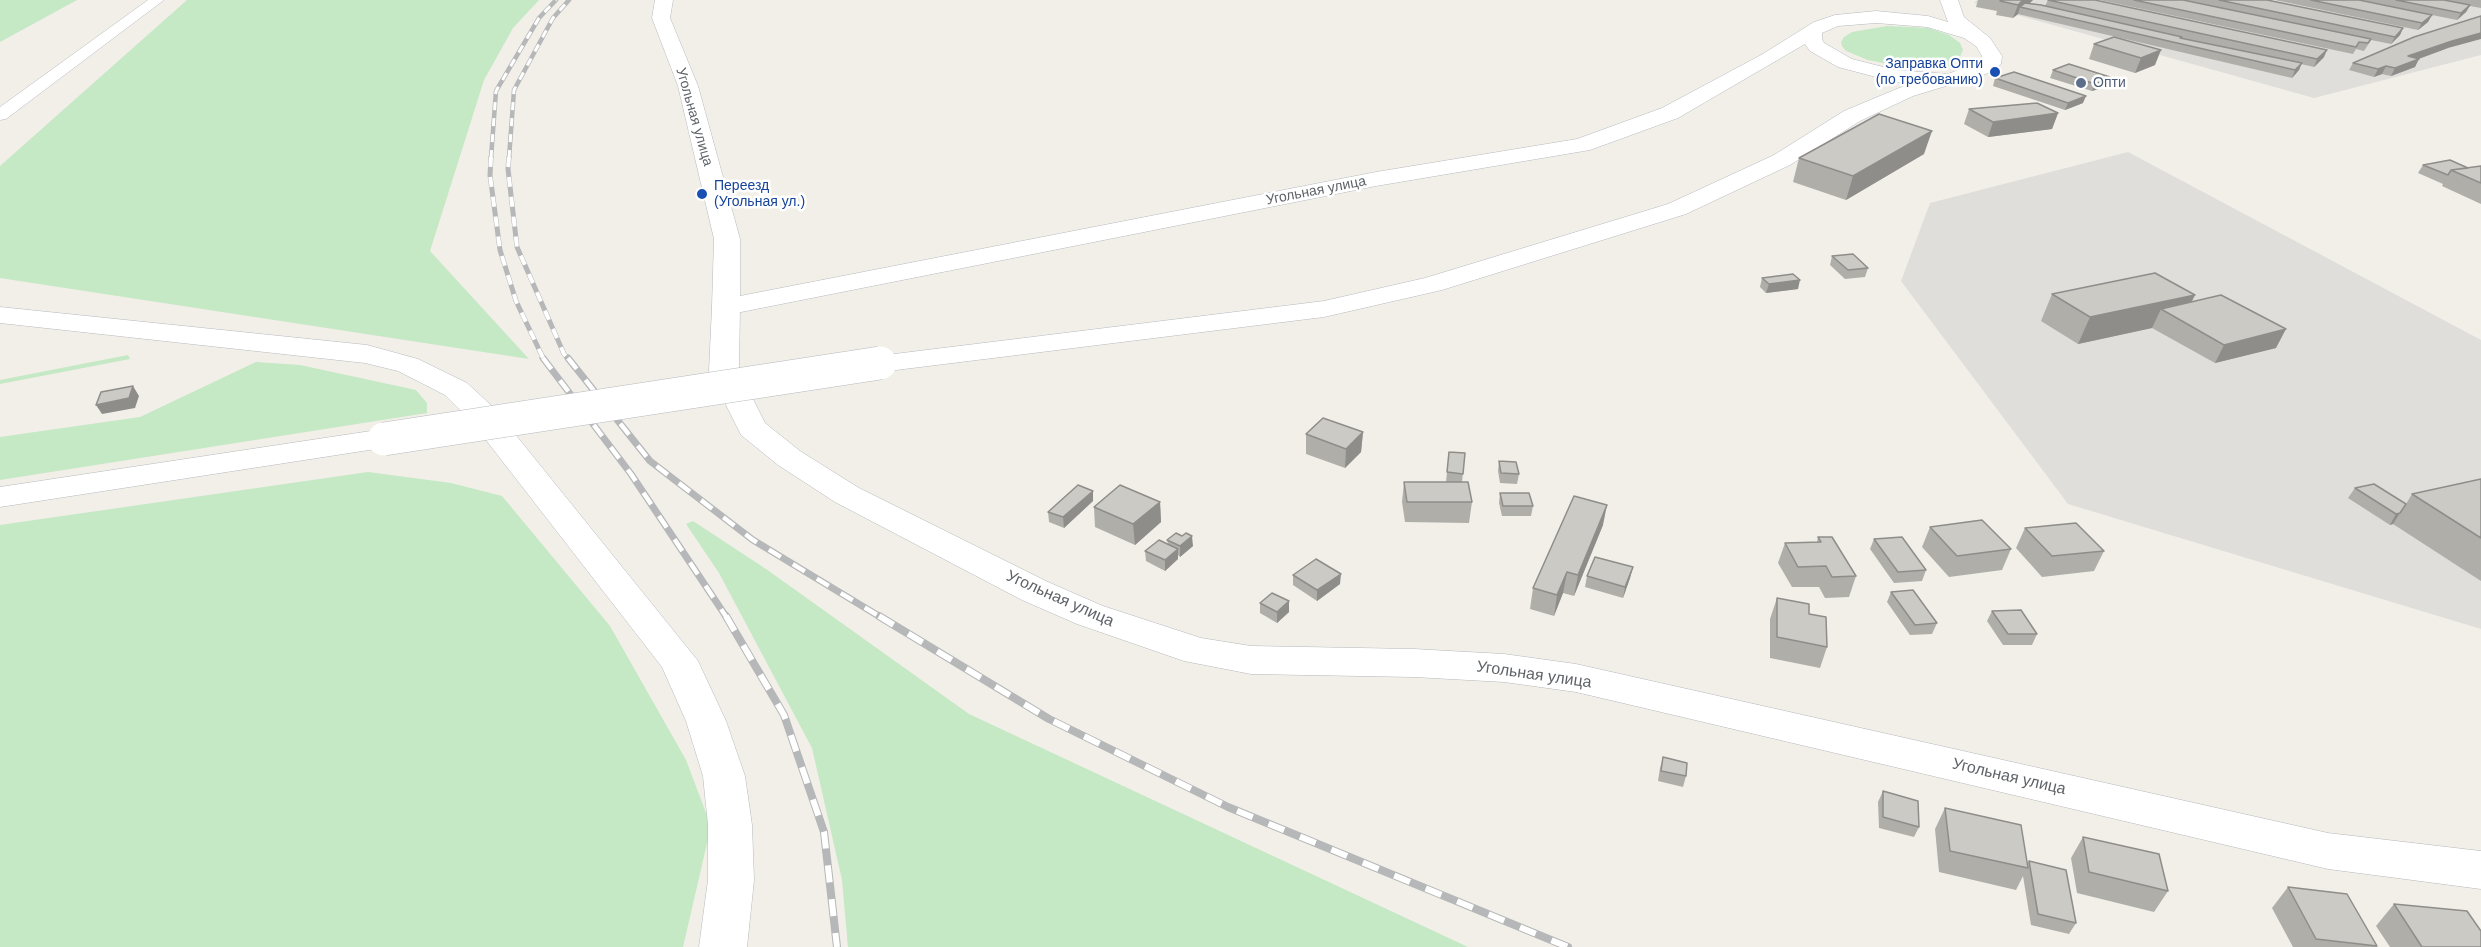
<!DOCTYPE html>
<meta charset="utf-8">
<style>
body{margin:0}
canvas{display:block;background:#f1efe8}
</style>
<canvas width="2481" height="947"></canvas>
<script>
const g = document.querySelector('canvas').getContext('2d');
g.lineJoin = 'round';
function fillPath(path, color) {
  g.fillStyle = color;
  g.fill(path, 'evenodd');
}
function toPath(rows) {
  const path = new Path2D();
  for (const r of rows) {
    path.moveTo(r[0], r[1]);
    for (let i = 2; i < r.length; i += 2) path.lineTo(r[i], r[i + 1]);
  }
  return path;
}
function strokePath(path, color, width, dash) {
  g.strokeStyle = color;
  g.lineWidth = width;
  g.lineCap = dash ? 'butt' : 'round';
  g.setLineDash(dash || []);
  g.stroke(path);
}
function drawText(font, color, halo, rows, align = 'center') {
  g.font = font + ' Helvetica,sans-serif';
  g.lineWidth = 5;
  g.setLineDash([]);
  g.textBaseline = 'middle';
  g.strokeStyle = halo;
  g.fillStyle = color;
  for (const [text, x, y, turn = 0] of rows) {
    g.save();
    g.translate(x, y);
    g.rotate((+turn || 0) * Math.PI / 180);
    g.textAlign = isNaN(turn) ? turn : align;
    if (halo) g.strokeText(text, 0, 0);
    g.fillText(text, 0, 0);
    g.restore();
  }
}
fillPath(toPath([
 [1977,0,2481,0,2481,55,2314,98,1974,3],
 [2128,152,2481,340,2481,629,2068,504,1901,281,1930,203]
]), '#e0deda');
fillPath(toPath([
 [0,0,77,0,0,42],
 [187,0,539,0,513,28,484,80,430,251,529,359,0,278,0,166],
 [1887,26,1928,28,1949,35,1960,43,1963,50,1960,57,1950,67,1942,69,1914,69,1868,60,1846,51,1842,46,1841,42,1844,37,1852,32],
 [128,355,130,359,0,384,0,380],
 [256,362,300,365,416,390,427,403,427,413,0,480,0,437,140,417],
 [368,472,451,483,502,496,610,626,686,760,711,826,683,947,0,947,0,525],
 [693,521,766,569,969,714,1468,947,848,947,842,880,812,748,719,573,686,524]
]), '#c5e8c5');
const minor = toPath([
 [148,0,164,0,6,119,0,120,0,107,148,0]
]);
const tertiary = toPath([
 [726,299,736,301,740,307,739,371,765,423,800,451,859,488,1048,582,1103,606,1201,638,1251,646,1414,649,1504,654,1576,664,2328,833,2481,851,2481,889,2328,869,1576,692,1504,682,1414,677,1251,674,1184,661,1077,624,1022,600,835,502,778,465,741,435,709,371,712,307,716,301,726,299]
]);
const secondary = toPath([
 [655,0,673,0,670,18,698,86,740,239,740,296,1376,172,1577,139,1662,108,1761,55,1814,22,1835,15,1876,11,1928,16,1948,22,1940,0,1958,0,1964,17,1990,38,2002,56,2001,64,1992,72,1913,96,1860,121,1790,165,1686,214,1442,290,1324,317,880,372,870,369,865,363,870,357,1324,301,1425,278,1668,204,1774,155,1844,111,1899,88,1914,83,1895,82,1838,67,1810,51,1805,44,1678,118,1590,150,1376,186,726,315,716,313,712,307,714,239,678,86,652,18,655,0],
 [1876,23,1927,27,1964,38,1976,46,1982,56,1981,61,1948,74,1895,70,1852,59,1824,43,1822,39,1822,33,1838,26,1876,23],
 [0,307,367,345,418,359,467,383,494,408,698,661,726,721,745,776,752,825,754,880,747,947,699,947,708,880,708,825,703,776,686,721,662,667,472,422,445,395,398,371,365,363,0,323,0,307],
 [384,429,395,432,400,439,395,446,0,507,0,487,384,429]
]);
strokePath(minor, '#b5b8bc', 1);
strokePath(tertiary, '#b5b8bc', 1);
strokePath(secondary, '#b6babf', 1);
fillPath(minor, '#fff');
fillPath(tertiary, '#fff');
fillPath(secondary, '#fff');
const railFar3 = toPath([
 [491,158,496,91,539,18,556,0],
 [509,158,514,90,553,18,569,0]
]);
const railFar2 = toPath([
 [491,157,490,175,500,250,516,301,544,360],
 [509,157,508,169,517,247,564,354,569,360]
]);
const railFar1 = toPath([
 [543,358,631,474,727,618],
 [568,358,650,461,753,540,882,618]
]);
const rail = toPath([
 [726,616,784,715,824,832,837,947],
 [879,616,1049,719,1228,807,1568,947]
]);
strokePath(railFar3, '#b6b7b8', 4.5);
strokePath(railFar2, '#b6b7b8', 5);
strokePath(railFar1, '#b6b7b8', 7);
strokePath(rail, '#b6b7b8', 8);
strokePath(railFar3, '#fff', 3, [8]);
strokePath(railFar2, '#fff', 4, [10]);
strokePath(railFar1, '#fff', 4.5, [14]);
strokePath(rail, '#fff', 6, [17]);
const secondaryBridge = toPath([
 [384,439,880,363]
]);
strokePath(secondaryBridge, '#b6babf', 34, []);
strokePath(secondaryBridge, '#fff', 33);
fillPath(toPath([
 [1978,0,2033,0,2029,4,2045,6,2048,0,2324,57,2314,67,2301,64,2299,70,2292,78,2018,14,2013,18,1996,15,1997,11,1976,7],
 [2100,0,2267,0,2403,28,2400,35,2391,44,2371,40,2364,51,2356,49,2353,54],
 [2275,0,2481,0,2481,8,2470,6,2466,12,2457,20,2432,15,2428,22,2418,30],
 [2114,37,2155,65,2135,73,2089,59,2094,44],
 [2448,48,2418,59,2415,67,2391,76,2382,74,2374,77,2349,70,2353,63],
 [2053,70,2113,78,2110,85,2092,91,2050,78],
 [1995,78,2083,103,2065,110,1993,86],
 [1969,109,2058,113,2052,129,1988,137,1964,124],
 [1924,154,1846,200,1793,182,1799,158],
 [2423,165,2468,168,2481,166,2481,204,2442,186,2443,184,2418,173],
 [1832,256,1868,268,1865,277,1845,279,1830,265],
 [1762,278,1798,289,1766,293,1760,287],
 [2052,294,2195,295,2191,302,2276,348,2215,363,2152,328,2078,344,2041,321],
 [1363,432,1361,452,1345,468,1306,454,1306,434],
 [1449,452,1465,453,1462,482,1472,502,1469,523,1405,522,1402,502,1404,482,1446,482],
 [1499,461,1519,474,1517,484,1500,483,1498,471],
 [2481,479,2481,581,2393,524,2390,525,2348,498,2355,488,2406,504,2412,494],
 [1093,491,1093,501,1064,528,1049,522,1048,512],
 [1500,493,1533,506,1531,516,1502,516,1499,503],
 [1160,502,1161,522,1135,545,1095,527,1094,507],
 [1603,525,1574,596,1563,593,1554,616,1530,609,1533,588],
 [1930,527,2011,549,2002,570,1949,577,1922,547],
 [2025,528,2104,551,2094,571,2042,577,2016,548],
 [1818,537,1856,576,1849,597,1825,598,1819,587,1792,587,1778,563,1785,543,1817,542],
 [1874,539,1926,570,1922,581,1894,583,1870,549],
 [1167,540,1193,546,1180,557,1178,555,1178,559,1165,571,1146,561,1145,551,1168,544],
 [1633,567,1630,578,1623,598,1585,587,1587,576],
 [1293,575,1340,584,1317,601,1293,585],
 [1891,592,1937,623,1932,634,1910,635,1887,602],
 [1777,598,1809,614,1827,647,1820,668,1770,658,1770,619],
 [1289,601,1289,612,1277,623,1260,613,1260,603],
 [1992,611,2037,634,2032,645,2003,645,1987,621],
 [1663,757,1686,776,1683,787,1658,781,1660,768],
 [1883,791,1919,827,1914,837,1879,828,1878,802],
 [1945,808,2027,864,2029,861,2076,923,2069,934,2031,925,2023,876,2016,890,1939,872,1935,829],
 [2083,837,2168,891,2154,912,2077,893,2071,858],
 [2288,887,2377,946,2376,947,2293,947,2272,908],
 [2394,904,2481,947,2390,947,2376,926]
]), '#afaea9');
fillPath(toPath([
 [2023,0,2033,0,2023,9,2024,8,2020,7,2018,14,2013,18,2018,5],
 [2470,5,2466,12,2457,20,2461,13],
 [2432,15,2428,22,2418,30,2422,23],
 [2403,28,2400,35,2391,44,2395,37],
 [2481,33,2481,39,2448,48,2405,64,2408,56,2452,41],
 [2161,50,2155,65,2135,73,2141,58],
 [2327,50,2324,57,2314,67,2317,59],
 [2419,59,2415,67,2391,76,2395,68],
 [2302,63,2299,70,2292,78,2295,70],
 [2386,66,2382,74,2374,77,2378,69],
 [2113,78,2110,85,2092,91,2095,84],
 [2086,96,2083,103,2065,110,2068,103],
 [2058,113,2052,129,1988,137,1993,122],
 [1932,131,1924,154,1846,200,1853,176],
 [1800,280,1798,289,1766,293,1769,284],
 [2195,295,2182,321,2161,309,2152,328,2078,344,2090,317],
 [2286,329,2276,348,2215,363,2224,345],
 [133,386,139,396,135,408,102,414,96,405],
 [1363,432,1361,452,1345,468,1346,449],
 [1093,491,1093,501,1064,528,1063,517],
 [1160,502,1161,522,1135,545,1133,524],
 [1607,505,1603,525,1574,596,1578,575],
 [2400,513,2393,524,2390,525,2396,514],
 [1192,536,1193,546,1180,557,1180,546],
 [1178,549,1178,559,1165,571,1165,560],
 [1633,567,1630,578,1623,598,1625,587],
 [1567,572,1563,593,1554,616,1557,595],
 [1341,574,1340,584,1317,601,1317,590],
 [1289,601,1289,612,1277,623,1277,612]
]), '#8f8d8a');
const building = toPath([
 [2002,0,2023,0,2018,5,2000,1,2002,0],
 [2048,0,2095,0,2327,50,2317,59,2048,0],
 [2134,0,2183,0,2371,39,2368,43,2359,42,2356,47,2134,0],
 [2219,0,2267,0,2403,28,2395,37,2219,0],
 [2311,0,2359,0,2432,15,2422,23,2311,0],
 [2396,0,2444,0,2470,5,2461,13,2396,0],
 [2025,3,2041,5,2182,37,2180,38,2302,63,2295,70,2020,7,2025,3],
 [2481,16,2481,33,2452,41,2408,56,2419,59,2395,68,2386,66,2378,69,2353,63,2414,37,2481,16],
 [2114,37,2161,50,2141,58,2094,44,2114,37],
 [2069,64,2113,78,2095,84,2053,70,2069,64],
 [2014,72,2086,96,2068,103,1995,78,2014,72],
 [2037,103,2058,113,1993,122,1969,109,2037,103],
 [1879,114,1932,131,1853,176,1799,158,1879,114],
 [2450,160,2468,168,2451,170,2448,175,2423,165,2450,160],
 [2481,166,2481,183,2451,170,2481,166],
 [1853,254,1868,268,1848,270,1832,256,1853,254],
 [2155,273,2195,295,2090,317,2052,294,2155,273],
 [1793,274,1800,280,1769,284,1762,278,1793,274],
 [2221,295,2286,329,2224,345,2161,309,2221,295],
 [133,386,129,398,96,405,101,392,133,386],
 [1323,418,1363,432,1346,449,1306,434,1323,418],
 [1449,452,1465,453,1463,474,1447,472,1449,452],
 [1499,461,1516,462,1519,474,1501,473,1499,461],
 [2481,479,2481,538,2412,494,2481,479],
 [1404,482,1468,482,1472,502,1407,502,1404,482],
 [2374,484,2406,504,2400,513,2396,514,2355,488,2374,484],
 [1078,485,1093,491,1063,517,1048,512,1078,485],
 [1120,485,1160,502,1133,524,1094,507,1120,485],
 [1500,493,1529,493,1533,506,1503,506,1500,493],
 [1574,496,1607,505,1578,575,1567,572,1557,595,1533,588,1574,496],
 [1982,520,2011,549,1957,556,1930,527,1982,520],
 [2076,523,2104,551,2052,556,2025,528,2076,523],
 [1176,533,1182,536,1186,533,1192,536,1180,546,1167,540,1176,533],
 [1818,537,1832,537,1856,576,1832,577,1826,566,1798,567,1785,543,1821,542,1818,537],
 [1902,537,1926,570,1898,572,1874,539,1902,537],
 [1159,540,1178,549,1165,560,1145,551,1159,540],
 [1595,557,1633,567,1625,587,1587,576,1595,557],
 [1316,559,1341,574,1317,590,1293,575,1316,559],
 [1913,590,1937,623,1915,625,1891,592,1913,590],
 [1272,593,1289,601,1277,612,1260,603,1272,593],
 [1777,598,1809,604,1809,614,1826,617,1827,647,1777,637,1777,598],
 [2021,610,2037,634,2008,634,1992,611,2021,610],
 [1663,757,1687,763,1686,776,1661,771,1663,757],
 [1883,791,1918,801,1919,827,1883,817,1883,791],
 [1945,808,2021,825,2028,868,1950,851,1945,808],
 [2083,837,2159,854,2168,891,2089,872,2083,837],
 [2029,861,2066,870,2076,923,2038,914,2029,861],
 [2288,887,2347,894,2377,946,2316,939,2288,887],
 [2394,904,2467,911,2481,931,2481,947,2422,947,2394,904]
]);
fillPath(building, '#cccac5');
strokePath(building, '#8f8d8a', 1.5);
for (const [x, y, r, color] of [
 [1995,72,6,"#1a4fb4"],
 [2081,83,6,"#5c6f8a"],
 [702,194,6,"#1a4fb4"]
]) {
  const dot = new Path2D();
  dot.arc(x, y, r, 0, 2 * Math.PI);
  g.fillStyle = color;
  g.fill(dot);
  strokePath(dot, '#fff', 2);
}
drawText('14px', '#164399', '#fff', [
 ["Заправка Опти",1983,64],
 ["(по требованию)",1983,80],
 ["Переезд",714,186,"left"],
 ["(Угольная ул.)",714,202,"left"]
], 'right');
drawText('14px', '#4e5e75', '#fff', [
 ["Опти",2093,83]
], 'left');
drawText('14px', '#5f6368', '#fff', [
 ["Угольная улица",694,117,74],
 ["Угольная улица",1316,191,-11]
]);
drawText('16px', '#5f6368', '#fff', [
 ["Угольная улица",1060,599,24],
 ["Угольная улица",1534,675,8],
 ["Угольная улица",2009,777,13]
]);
</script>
